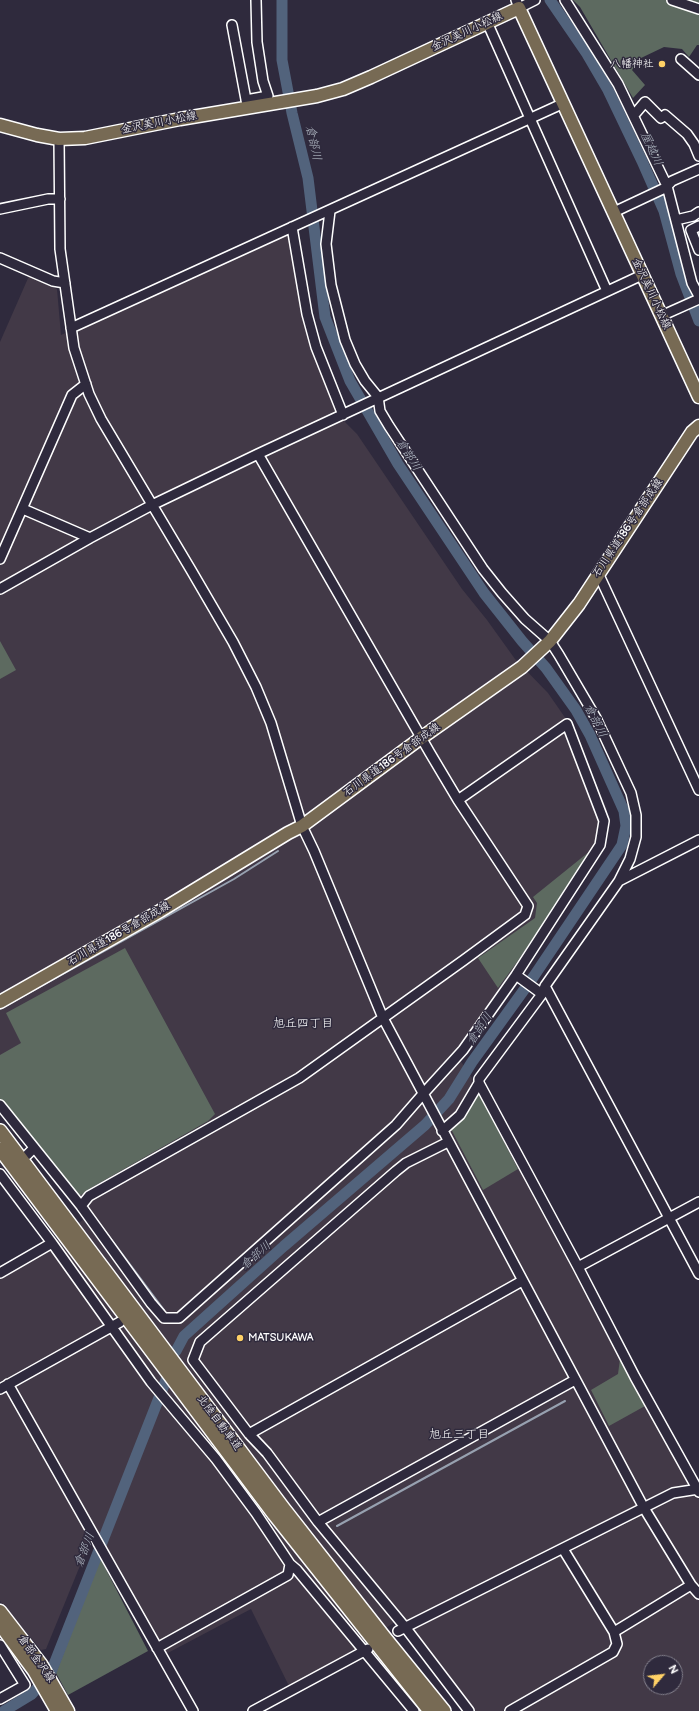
<!DOCTYPE html>
<meta charset="utf-8">
<style>
body{margin:0}
#map{position:relative;width:699px;height:1711px;overflow:hidden;background:#2f2a3d;font-family:"Balsamiq Sans",sans-serif}
canvas{display:block}
.north{position:absolute;left:643px;top:1655px;width:40px;height:40px;box-sizing:border-box;background:#2f2a3d;border:1px solid #827f8b;border-radius:50%;rotate:62deg;font-size:11px;font-weight:700;line-height:16px;text-align:center;color:#fff}
.north::after{content:'';display:block;margin:auto;width:14px;height:18px;background:#ffd166;clip-path:polygon(50% 0,100% 100%,50% 72%,0 100%)}
</style>
<div id="map">
<canvas width="699" height="1711"></canvas>
<div class="north">N</div>
</div>
<script>
const g = document.querySelector('canvas').getContext('2d');
g.lineJoin = 'round';
function fillPath(path, color) {
  g.fillStyle = color;
  g.fill(path, 'evenodd');
}
function toPath(rows) {
  const path = new Path2D();
  for (const r of rows) {
    path.moveTo(r[0], r[1]);
    for (let i = 2; i < r.length; i += 2) path.lineTo(r[i], r[i + 1]);
  }
  return path;
}
function strokePath(path, color, width, dash) {
  g.strokeStyle = color;
  g.lineWidth = width;
  g.lineCap = dash ? 'butt' : 'round';
  g.setLineDash(dash || []);
  g.stroke(path);
}
function drawText(font, color, halo, rows, align = 'center') {
  g.font = font + ' "Balsamiq Sans","Klee One",sans-serif';
  g.lineWidth = 3;
  g.setLineDash([]);
  g.textBaseline = 'middle';
  g.strokeStyle = halo;
  g.fillStyle = color;
  for (const [text, x, y, turn = 0] of rows) {
    g.save();
    g.translate(x, y);
    g.rotate((+turn || 0) * Math.PI / 180);
    g.textAlign = isNaN(turn) ? turn : align;
    if (halo) g.strokeText(text, 0, 0);
    g.fillText(text, 0, 0);
    g.restore();
  }
}
fillPath(toPath([
 [289,232,316,358,345,422,357,434,462,589,487,620,515,659,548,693,573,729,607,810,607,836,601,853,460,1060,482,1093,666,1442,690,1486,699,1498,699,1711,471,1711,399,1619,357,1648,289,1686,251,1609,164,1655,112,1562,95,1529,46,1649,41,1650,0,1601,0,1275,50,1247,91,1213,0,1097,0,342,29,276,57,289,61,335],
 [651,1663,675,1663,675,1687,651,1687]
]), '#423947');
fillPath(toPath([
 [573,0,699,0,699,45,697,45,689,57,682,49,664,47,641,58,632,70,645,85,633,98,580,7],
 [0,641,16,670,0,679],
 [595,847,517,962,498,988,478,958,535,918,537,903,533,897],
 [125,948,215,1114,208,1121,89,1189,77,1198,0,1099,0,1055,21,1043,6,1013],
 [477,1094,479,1094,518,1169,483,1190,451,1129],
 [620,1359,645,1406,609,1426,591,1390,618,1374],
 [100,1558,148,1651,68,1695,56,1673]
]), '#5d6a60');
strokePath(toPath([
 [0,1009,234,879,278,851],
 [93,1215,164,1310],
 [337,1526,565,1401]
]), '#97a1b0', 2);
strokePath(toPath([
 [550,0,587,54,608,90,642,161,664,211,681,274,699,321],
 [176,1351,184,1336,284,1246,425,1125,449,1099,472,1062,534,976,622,845,626,826,624,811,590,735,576,710,546,668,522,641,484,593,398,464,350,381,325,317,308,178,292,113,282,60,282,0],
 [4,1711,32,1694,51,1672,166,1380]
]), '#52637c', 11);
const minor = toPath([
 [516,0,519,8,535,0],
 [565,0,618,84,667,186,692,283,699,296],
 [672,0,699,9],
 [487,22,607,291],
 [232,25,247,105],
 [681,59,699,75],
 [246,100,268,96,263,81,257,42,256,0],
 [634,115,645,102,661,118,665,115,687,134,694,144,699,156],
 [59,139,60,249,74,348,89,394,101,419,191,570,233,642,256,687,271,723,302,826,314,851,383,1018,644,1508,691,1585,699,1594],
 [0,209,48,199,60,199],
 [330,211,326,244,331,285,345,340,355,364,365,381,378,397,380,411,389,426,483,569,502,593,525,619,550,641,559,655,596,718,631,793,636,815,636,837,630,859,619,881],
 [614,212,665,188,672,181,699,169],
 [676,220,693,216,699,212],
 [699,226,691,230,699,250],
 [292,227,307,314,316,347,343,415],
 [0,258,53,281,65,283],
 [661,316,699,299],
 [71,328,564,103],
 [23,509,90,538,152,505,258,454,642,275],
 [0,559,72,395,86,384],
 [598,573,699,790],
 [0,589,90,538],
 [458,800,567,724,604,821,600,845,516,975],
 [545,986,699,1274],
 [479,1083,578,1267,635,1377,699,1492],
 [0,1105,81,1206,151,1303,164,1318,179,1318,396,1125,423,1094,463,1050,516,975,542,994],
 [442,1131,460,1115,479,1083,479,1079,542,994,545,986,619,881,699,840],
 [448,1142,406,1163,396,1171,200,1342,193,1360,249,1434,267,1453,318,1522,405,1627,469,1711],
 [27,1155,34,1148],
 [0,1174,52,1243,151,1382,216,1459,256,1513,290,1564,297,1570,414,1711],
 [81,1206,89,1196,299,1078,464,960,525,915,528,906,458,800,430,753,258,454],
 [578,1267,699,1202],
 [0,1273,52,1243],
 [8,1384,193,1711],
 [0,1389,120,1322],
 [249,1434,522,1281],
 [318,1522,575,1380],
 [398,1631,673,1493,699,1489],
 [614,1632,691,1585],
 [0,1645,25,1685,0,1699],
 [157,1648,288,1575,290,1564],
 [253,1711,368,1649],
 [510,1711,613,1652,617,1644,614,1632,563,1549]
]);
const major = toPath([
 [0,125,37,135,59,139,85,138,180,119,317,96,343,89,371,77,519,8,699,397],
 [0,1002,160,911,288,833,302,826,421,738,522,667,550,641,579,604,692,432,699,426],
 [0,1611,41,1664,68,1711],
 [0,1625,34,1671,57,1711]
]);
const highway = toPath([
 [0,1131,283,1508,384,1637,444,1711],
 [0,1149,274,1514,430,1711]
]);
strokePath(minor, '#fff', 12);
strokePath(major, '#fff', 15);
strokePath(highway, '#fff', 16);
strokePath(minor, '#2f2a3d', 9);
strokePath(major, '#776a54', 12);
strokePath(highway, '#776a54', 13);
for (const [x, y, r, color] of [
 [662,64,4,"#ffd166"],
 [240,1338,4,"#ffd166"]
]) {
  const dot = new Path2D();
  dot.arc(x, y, r, 0, 2 * Math.PI);
  g.fillStyle = color;
  g.fill(dot);
  strokePath(dot, '#2f2a3d', 1.5);
}
drawText('11px', '#fff', '#2f2a3d', [
 ["金沢美川小松線",467,32,-25],
 ["金沢美川小松線",159,123,-11],
 ["金沢美川小松線",651,294,65],
 ["石川県道186号倉部成線",628,528,-56],
 ["石川県道186号倉部成線",392,760,-36],
 ["石川県道186号倉部成線",119,934,-30],
 ["北陸自動車道",219,1423,53],
 ["倉部金沢線",36,1659,55]
]);
drawText('11px', '#fff', '#2f2a3d', [
 ["八幡神社",654,64],
 ["MATSUKAWA",248,1338,"left"]
], 'right');
drawText('italic 12px', '#b1b9c4', '#2f2a3d', [
 ["倉部川",313,143,78],
 ["屋越川",651,149,65],
 ["倉部川",408,455,58],
 ["倉部川",595,721,63],
 ["倉部川",480,1029,-56],
 ["倉部川",256,1256,-41],
 ["倉部川",85,1550,-69]
]);
drawText('12px', '#fff', '#2f2a3d', [
 ["旭丘四丁目",303,1024],
 ["旭丘三丁目",459,1435]
]);
</script>
